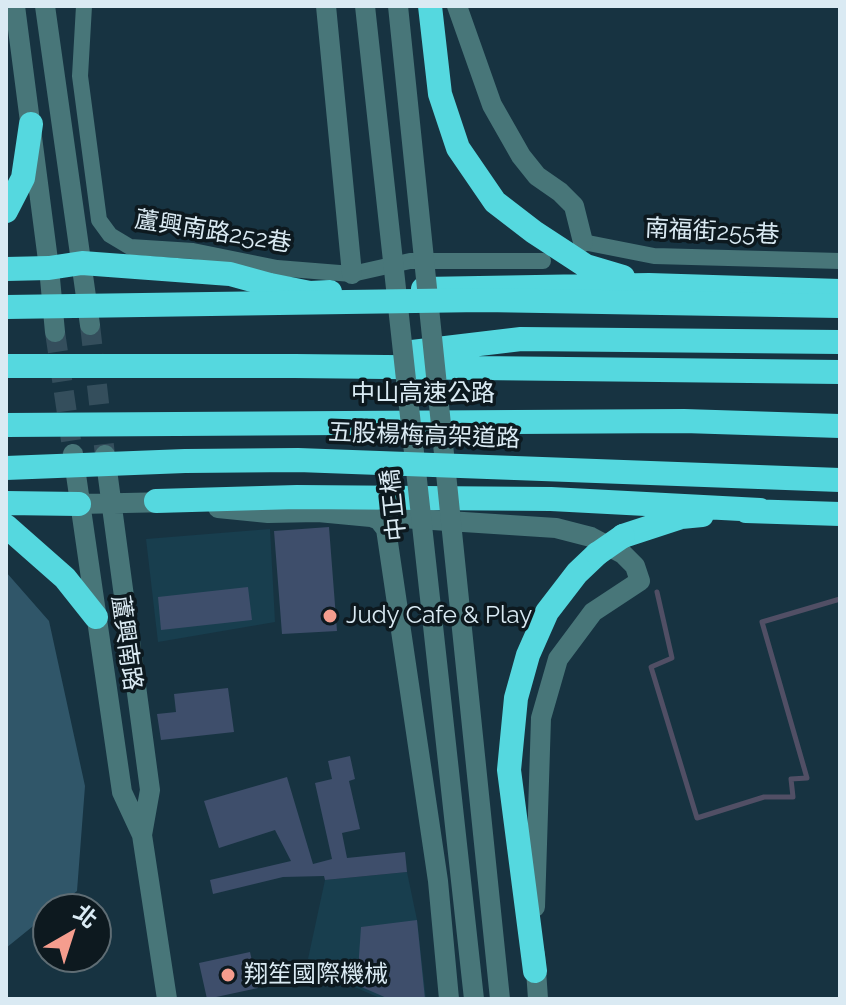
<!DOCTYPE html>
<meta charset="utf-8">
<style>
body{margin:0}
#map{position:relative;width:846px;height:1005px;overflow:hidden;background:#173341;font-family:Raleway,"Noto Sans TC",sans-serif}
canvas{display:block}
.frame{position:absolute;inset:0;border:8px solid #daeaf3;pointer-events:none}
.north{position:absolute;left:32px;top:893px;width:80px;height:80px;box-sizing:border-box;background:#0d191f;border:2px solid #5f6d74;border-radius:50%;rotate:39deg;font-size:22px;font-weight:700;line-height:32px;text-align:center;color:#daeaf3}
.north::after{content:'';display:block;margin:auto;width:28px;height:36px;background:#f59d8e;clip-path:polygon(50% 0,100% 100%,50% 72%,0 100%)}
</style>
<div id="map">
<canvas width="846" height="1005"></canvas>
<div class="frame"></div>
<div class="north">北</div>
</div>
<script>
const g = document.querySelector('canvas').getContext('2d');
g.lineJoin = 'round';
function fillPath(path, color) {
  g.fillStyle = color;
  g.fill(path, 'evenodd');
}
function toPath(rows) {
  const path = new Path2D();
  for (const r of rows) {
    path.moveTo(r[0], r[1]);
    for (let i = 2; i < r.length; i += 2) path.lineTo(r[i], r[i + 1]);
  }
  return path;
}
function strokePath(path, color, width, dash) {
  g.strokeStyle = color;
  g.lineWidth = width;
  g.lineCap = dash ? 'butt' : 'round';
  g.setLineDash(dash || []);
  g.stroke(path);
}
function drawText(font, color, halo, rows, align = 'center') {
  g.font = font + ' Raleway,"Noto Sans TC",sans-serif';
  g.lineWidth = 7;
  g.setLineDash([]);
  g.textBaseline = 'middle';
  g.strokeStyle = halo;
  g.fillStyle = color;
  for (const [text, x, y, turn = 0] of rows) {
    g.save();
    g.translate(x, y);
    g.rotate((+turn || 0) * Math.PI / 180);
    g.textAlign = isNaN(turn) ? turn : align;
    if (halo) g.strokeText(text, 0, 0);
    g.fillText(text, 0, 0);
    g.restore();
  }
}
fillPath(toPath([
 [270,529,275,622,158,642,146,539],
 [407,872,417,920,426,999,382,999,350,985,350,972,308,959,325,880]
]), '#183e4e');
fillPath(toPath([
 [6,572,49,621,85,786,77,891,54,909,48,909,48,914,6,948]
]), '#305669');
strokePath(toPath([
 [657,592,672,658,651,667,697,818,764,797,793,797,791,779,807,778,762,622,840,599]
]), '#514f65', 5);
fillPath(toPath([
 [329,527,337,631,282,634,274,531],
 [248,587,252,620,161,630,158,597],
 [228,688,234,732,161,740,157,714,176,712,174,694],
 [350,756,355,779,349,781,360,829,342,833,347,858,405,852,407,872,325,880,324,876,283,877,213,894,210,880,291,861,275,830,219,848,204,801,287,777,313,864,332,859,315,783,332,779,328,761],
 [417,920,425,999,389,999,357,985,361,927],
 [250,952,258,988,207,999,199,963]
]), '#3e4e6b');
strokePath(toPath([
 [90,325,105,455],
 [55,332,73,454]
]), '#344e5c', 20, [20, 10]);
strokePath(toPath([
 [84,6,80,76,99,220,110,235,130,247,193,251,277,268,352,274,410,261,543,261],
 [583,242,654,256,840,261]
]), '#487679', 16);
strokePath(toPath([
 [15,6,49,268,55,332],
 [45,6,90,325],
 [326,6,352,274],
 [457,6,492,105,521,156,537,176,560,192,574,206,583,242],
 [73,454,122,792,142,835,167,999],
 [105,455,150,790,142,835],
 [79,504,171,502],
 [218,508,268,513,318,512,371,517,379,520,386,529,438,881,449,999],
 [386,529,392,522,402,518,556,528,591,537,623,554,635,566,640,581,593,612,558,659,541,718,535,907],
 [535,955,538,999]
]), '#487679', 20);
strokePath(toPath([
 [430,6,440,94,458,148,495,202,534,232,586,266,623,277],
 [6,211,23,178,31,124],
 [6,269,49,268,82,263,230,274,270,285,310,293,330,292],
 [423,289,649,285,840,291],
 [412,352,521,339,840,342],
 [6,366,295,366,840,372],
 [6,425,684,421,840,426],
 [156,501,297,497,551,499,760,510],
 [6,503,79,504],
 [746,511,840,514],
 [6,526,65,578,96,617],
 [623,536,681,517,702,515],
 [535,971,509,770,516,698,528,655,547,612,577,573,597,554]
]), '#55d8df', 24);
strokePath(toPath([
 [365,6,474,999],
 [398,6,500,999]
]), '#487679', 20);
strokePath(toPath([
 [6,307,483,300,840,306],
 [6,468,185,461,298,460,840,480],
 [597,554,623,536]
]), '#55d8df', 24);
for (const [x, y, r, color] of [
 [330,616,8,"#f59d8e"],
 [228,975,8,"#f59d8e"]
]) {
  const dot = new Path2D();
  dot.arc(x, y, r, 0, 2 * Math.PI);
  g.fillStyle = color;
  g.fill(dot);
  strokePath(dot, '#0d191f', 3);
}
drawText('24px', '#daeaf3', '#0d191f', [
 ["蘆興南路252巷",213,232,9],
 ["南福街255巷",712,232,3],
 ["中山高速公路",423,394],
 ["五股楊梅高架道路",424,436,2],
 ["中正橋",394,505,-96],
 ["蘆興南路",126,643,82]
]);
drawText('24px', '#daeaf3', '#0d191f', [
 ["Judy Cafe & Play",346,616],
 ["翔笙國際機械",244,975]
], 'left');
</script>
